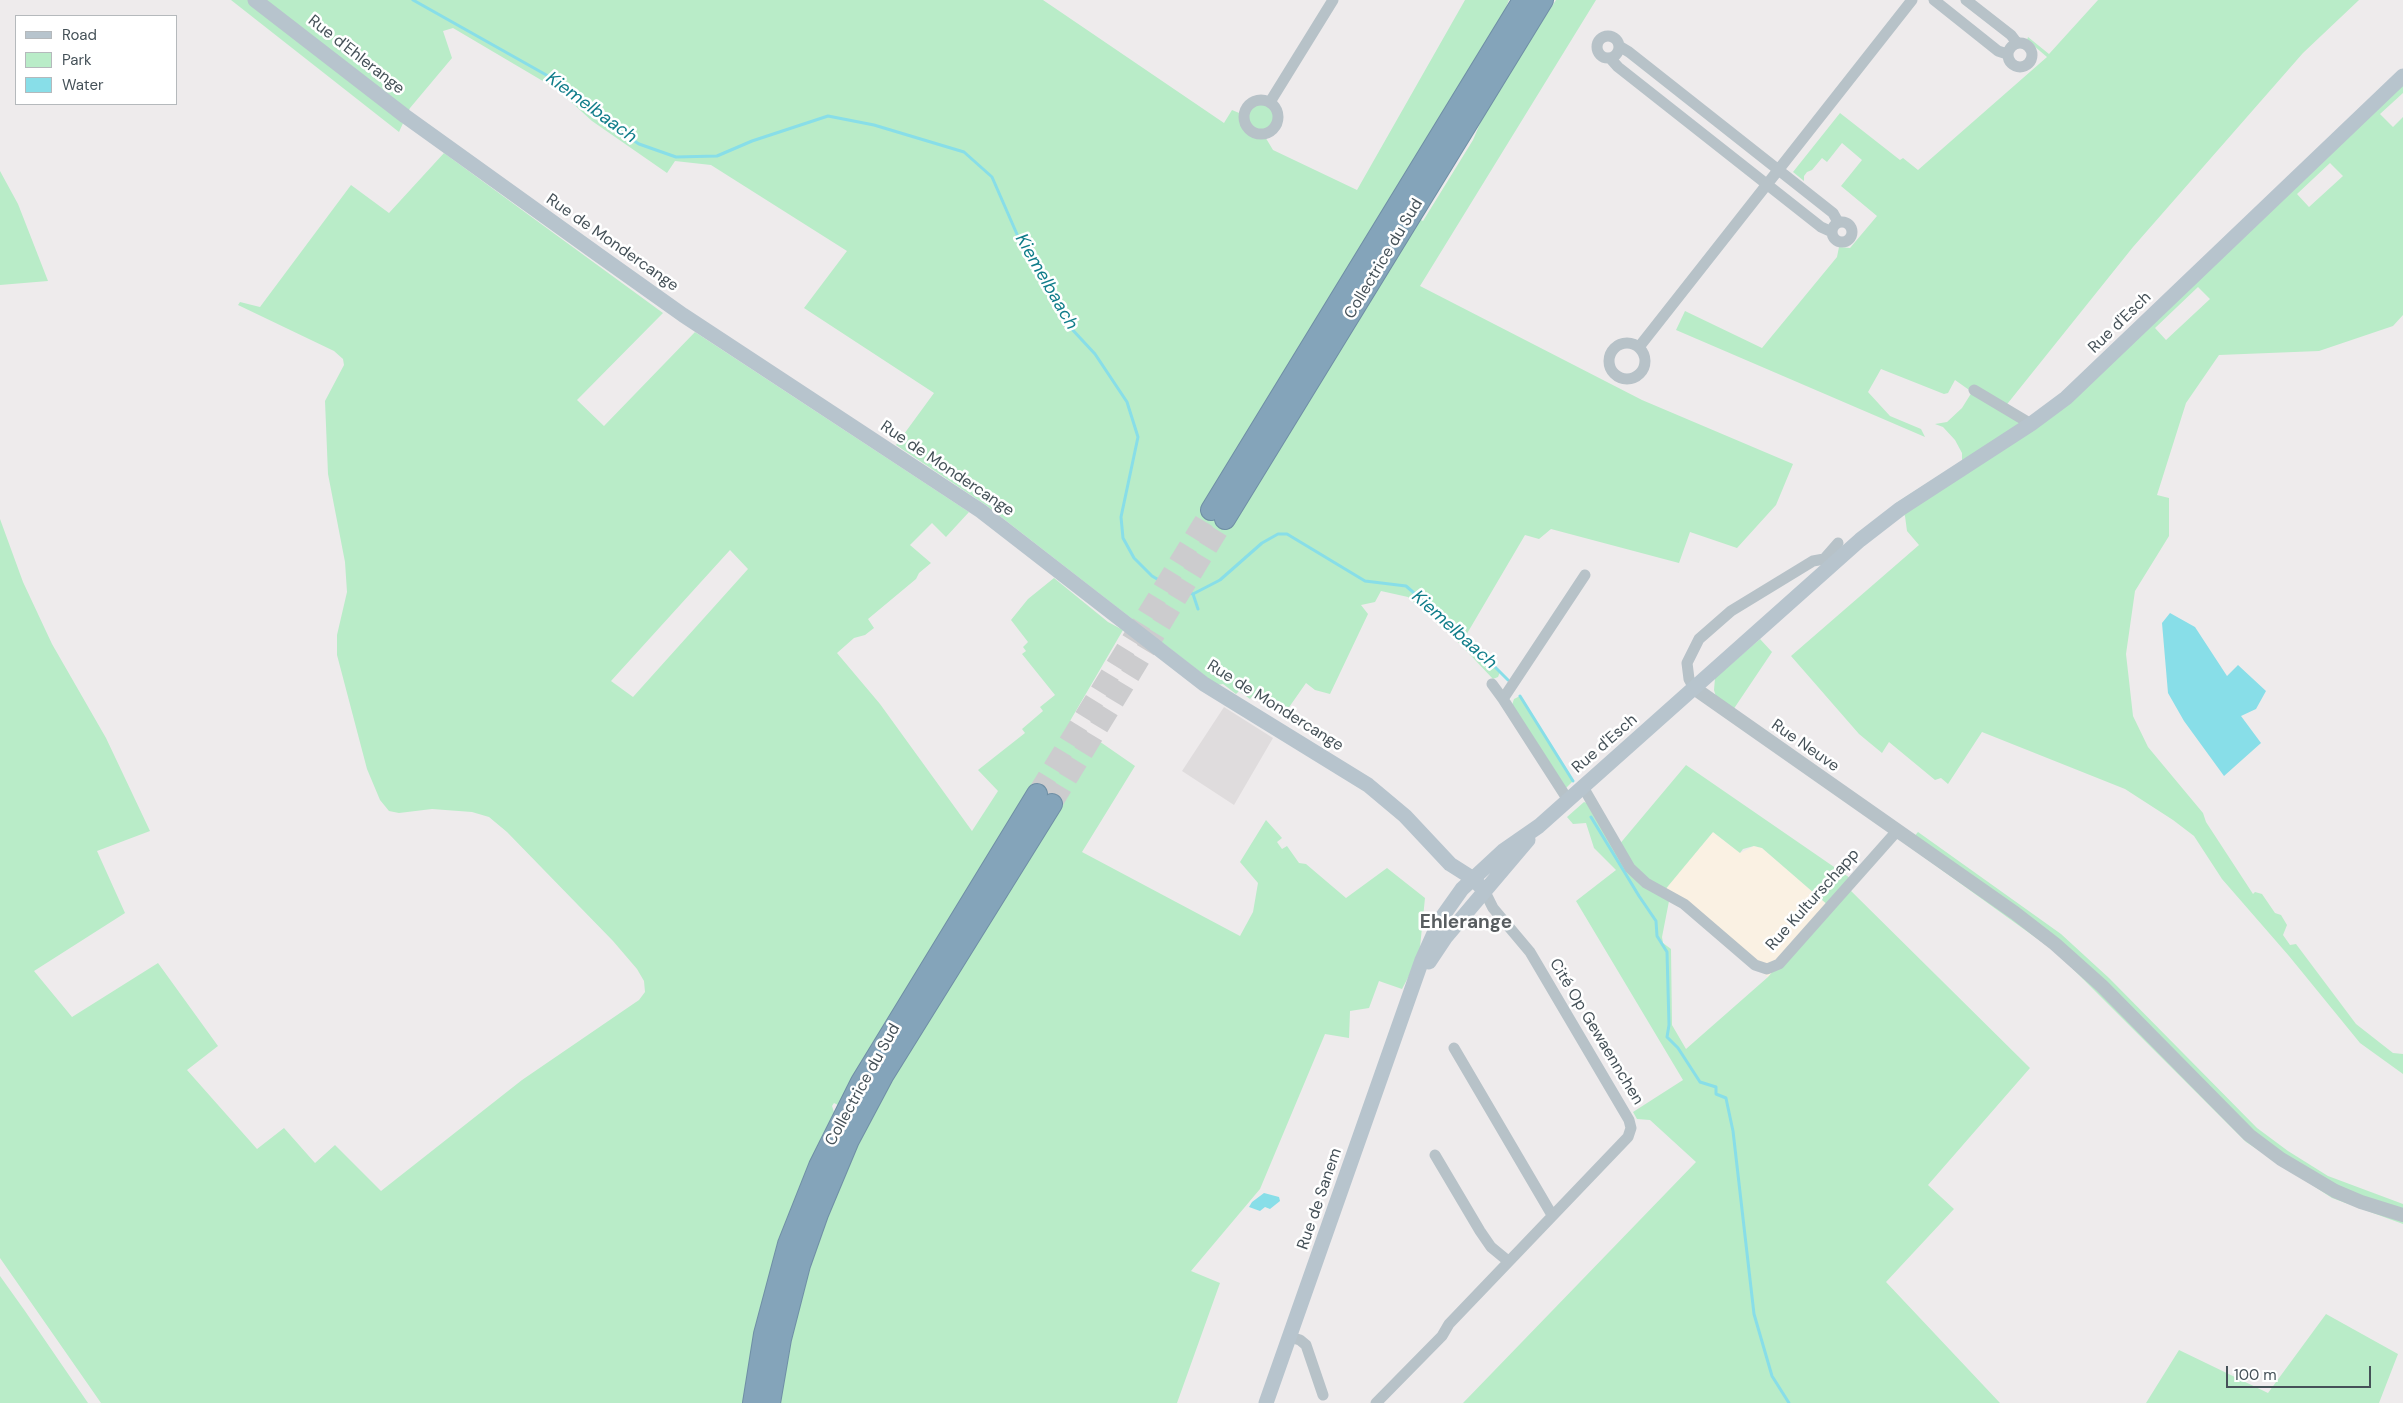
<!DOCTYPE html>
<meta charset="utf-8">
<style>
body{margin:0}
#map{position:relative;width:2403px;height:1403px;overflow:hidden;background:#eeebec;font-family:"DM Sans",sans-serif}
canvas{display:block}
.legend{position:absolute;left:15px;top:15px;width:162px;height:90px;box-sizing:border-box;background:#fff;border:1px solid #b5b9bc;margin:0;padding:6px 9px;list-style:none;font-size:15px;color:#455158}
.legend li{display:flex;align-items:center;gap:10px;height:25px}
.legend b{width:25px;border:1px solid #b5b9bc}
.scale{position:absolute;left:2226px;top:1366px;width:145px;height:22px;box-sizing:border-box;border:2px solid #455158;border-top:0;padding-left:6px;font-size:15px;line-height:18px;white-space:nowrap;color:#455158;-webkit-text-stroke:4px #fff;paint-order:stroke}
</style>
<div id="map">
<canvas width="2403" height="1403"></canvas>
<ul class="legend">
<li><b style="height:6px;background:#b7c4cd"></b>Road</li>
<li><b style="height:14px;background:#b9ecc8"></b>Park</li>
<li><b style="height:14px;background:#88dee8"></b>Water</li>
</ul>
<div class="scale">100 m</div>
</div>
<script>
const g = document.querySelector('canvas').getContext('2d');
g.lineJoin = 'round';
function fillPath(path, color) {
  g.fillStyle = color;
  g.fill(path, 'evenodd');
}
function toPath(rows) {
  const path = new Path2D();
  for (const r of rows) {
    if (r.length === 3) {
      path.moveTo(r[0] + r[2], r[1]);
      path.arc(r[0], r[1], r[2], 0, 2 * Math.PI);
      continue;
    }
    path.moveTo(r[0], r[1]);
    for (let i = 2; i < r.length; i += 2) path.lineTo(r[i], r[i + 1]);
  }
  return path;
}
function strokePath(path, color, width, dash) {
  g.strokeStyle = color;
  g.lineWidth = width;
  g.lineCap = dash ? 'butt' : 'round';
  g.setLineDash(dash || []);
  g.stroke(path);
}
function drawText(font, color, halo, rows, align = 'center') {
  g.font = font + ' "DM Sans",sans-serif';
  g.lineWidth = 5;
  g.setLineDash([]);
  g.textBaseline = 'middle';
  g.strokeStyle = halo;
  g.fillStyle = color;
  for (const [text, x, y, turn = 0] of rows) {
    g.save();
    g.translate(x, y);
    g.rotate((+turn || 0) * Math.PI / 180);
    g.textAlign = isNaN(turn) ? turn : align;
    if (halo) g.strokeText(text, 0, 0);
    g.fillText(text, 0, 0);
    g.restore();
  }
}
fillPath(toPath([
 [1713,832,1740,853,1754,846,1762,848,1829,906,1768,977,1663,891]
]), '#faf1e3');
fillPath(toPath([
 [1224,707,1273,738,1234,805,1182,771]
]), '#dfdcdd');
fillPath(toPath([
 [231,0,1043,0,1224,123,1232,110,1244,115,1253,102,1264,100,1270,102,1277,109,1278,120,1273,130,1264,135,1273,150,1357,190,1465,0,1509,0,1419,219,1423,221,1473,140,1487,107,1556,0,1596,0,1420,286,1642,400,1793,464,1776,505,1737,548,1690,532,1679,563,1551,529,1539,539,1525,535,1465,637,1500,672,1498,677,1493,679,1460,644,1408,597,1381,591,1375,602,1361,605,1368,614,1330,694,1315,690,1306,683,1285,713,1257,691,1250,699,1239,691,1236,694,1223,684,1217,685,987,506,896,445,934,393,804,308,847,251,711,165,675,161,667,173,592,121,558,90,453,28,443,31,452,58,410,108,399,132],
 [2098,0,2359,0,2303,53,2133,247,2004,408,2031,424,2403,76,2403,93,2380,114,2393,127,2403,117,2403,315,2393,326,2319,351,2219,355,2186,403,2157,495,2169,498,2169,536,2135,591,2126,654,2133,716,2148,747,2203,813,2206,822,2253,894,2255,892,2262,894,2275,913,2281,915,2287,925,2283,935,2290,945,2296,944,2356,1024,2393,1053,2403,1054,2403,1074,2360,1043,2289,956,2222,879,2194,836,2173,820,2125,789,1982,732,1948,784,1941,778,1935,780,1889,742,1882,753,1859,734,1791,656,1919,545,1907,531,1905,516,1896,503,1962,461,1962,453,1955,440,1943,427,1935,424,1947,422,1962,408,1972,392,1955,380,1948,393,1944,394,1881,369,1868,392,1890,416,1921,429,1925,437,1676,330,1685,311,1762,348,1837,257,1839,247,1850,248,1877,216,1841,186,1862,160,1842,143,1827,162,1822,158,1812,170,1807,172,1804,176,1804,181,1793,172,1840,113,1900,160,1903,158,1918,170,2047,57,2027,40,2028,37,2049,54],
 [2330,163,2343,176,2309,207,2297,194],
 [2198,287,2210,299,2166,340,2155,328],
 [444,153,663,313,577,400,604,426,695,332,969,512,946,537,932,523,910,545,931,563,919,573,916,579,868,619,874,628,865,635,854,638,837,653,880,704,972,831,998,791,978,770,1025,733,1022,729,1043,711,1040,707,1055,695,1022,654,1026,651,1023,647,1028,642,1011,620,1028,599,1054,578,1108,622,1123,630,1070,721,1135,766,1082,852,1240,936,1253,912,1258,883,1240,862,1266,820,1282,838,1277,842,1282,849,1287,846,1299,863,1306,864,1346,898,1387,868,1425,898,1419,957,1402,989,1379,981,1369,1008,1350,1011,1349,1038,1325,1034,1260,1189,1191,1271,1220,1283,1177,1403,779,1403,794,1317,855,1076,838,1105,834,1103,832,1106,834,1112,812,1157,774,1257,760,1309,743,1403,101,1403,0,1258,0,519,23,582,52,644,106,738,150,831,97,851,125,913,34,971,72,1017,158,963,218,1046,187,1070,257,1149,284,1128,315,1163,335,1145,381,1191,522,1080,639,1000,645,992,644,981,637,969,613,941,507,832,489,817,472,812,432,809,399,813,389,811,380,800,367,769,337,655,337,635,347,592,345,562,328,474,325,401,344,365,343,359,334,351,238,305,240,302,260,307,351,185,389,213],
 [730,550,748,569,633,697,611,681],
 [0,171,18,204,48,281,0,285],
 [1760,639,1772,652,1733,710,1717,700,1714,690,1715,678],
 [1520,696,1573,781,1566,788,1512,705,1514,699],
 [1686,765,1853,880,1847,887,2030,1068,1928,1185,1954,1209,1886,1282,2000,1403,1463,1403,1696,1162,1650,1120,1637,1119,1633,1112,1683,1080,1576,901,1616,870,1594,848,1586,823,1573,824,1567,817,1584,802,1595,806,1618,846],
 [1713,832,1740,853,1743,849,1754,846,1762,848,1829,906,1768,977,1686,1049,1672,1025,1671,949,1663,943,1662,937,1670,896,1664,891],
 [1918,832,2061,934,2109,978,2257,1128,2288,1151,2328,1176,2403,1204,2403,1224,2332,1198,2246,1142,2057,953,1907,845],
 [0,1276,25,1311,88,1403,0,1403],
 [2326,1314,2398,1354,2379,1403,2146,1403,2179,1350,2268,1393]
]), '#b9ecc8');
fillPath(toPath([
 [2170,613,2195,627,2227,676,2238,665,2266,691,2256,709,2241,716,2261,743,2224,776,2184,721,2168,693,2162,623],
 [1264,1193,1279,1197,1280,1201,1270,1209,1265,1207,1260,1211,1249,1207,1252,1202]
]), '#88dee8');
strokePath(toPath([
 [413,0,557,81,597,117,639,144,676,157,717,156,752,141,828,116,874,125,964,152,992,177,1023,248,1069,326,1095,354,1127,402,1138,437,1121,517,1123,538,1134,558,1152,576,1174,589,1193,594,1220,580,1262,543,1278,534,1287,534,1365,581,1406,586,1465,637,1508,680],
 [1193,594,1198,609],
 [1520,696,1573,781],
 [1591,817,1639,896,1656,921,1657,936,1667,952,1669,1025,1667,1037,1678,1048,1700,1082,1716,1087,1716,1094,1726,1098,1727,1103,1733,1131,1754,1314,1772,1376,1789,1403]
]), '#88dee8', 3);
strokePath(toPath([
 [1037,794,1211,510],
 [1052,804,1225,519]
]), '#ccccce', 20, [20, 10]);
const motorway = toPath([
 [1211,510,1523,0],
 [1225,519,1543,0],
 [753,1403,764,1334,788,1244,819,1166,861,1082,1037,794],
 [770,1403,781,1339,800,1265,818,1214,849,1140,883,1076,1052,804]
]);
strokePath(motorway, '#6f8fa5', 22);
strokePath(toPath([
 [1934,0,1998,51,2007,54],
 [1966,0,2011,35,2017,43],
 [1608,47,11],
 [2020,55,12],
 [1619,46,1629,52,1833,213,1838,222],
 [1610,58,1618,67,1821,227,1832,232],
 [1261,117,17],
 [1270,102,1333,0],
 [1842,232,10],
 [1627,361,18],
 [1639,347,1912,0],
 [1974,390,2031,424],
 [1824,559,1838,543],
 [1492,684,1503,699],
 [1694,688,1689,679,1687,663,1699,639,1731,611,1813,561,1824,559,1835,563],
 [1583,787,1630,868,1646,883,1684,904,1755,965,1767,969,1779,964,1897,831],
 [1568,800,1503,699,1585,575],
 [1454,1048,1552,1215],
 [1435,1155,1480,1231,1491,1247,1508,1261],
 [1290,1337,1300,1340,1306,1345,1323,1395],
 [1376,1403,1442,1336,1449,1324,1628,1137,1631,1128,1629,1120,1530,952,1493,908,1484,890]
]), '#b7c2c8', 11);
strokePath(toPath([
 [1694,688,2015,913,2055,944,2102,986,2249,1135,2281,1159,2335,1191,2361,1202,2403,1215]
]), '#b7c2c8', 14);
strokePath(toPath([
 [255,0,405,116,600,256,683,315,981,511,1204,684,1368,785,1405,816,1450,864,1472,878,1484,890],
 [1429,962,1445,938,1528,840],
 [1266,1403,1422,960,1440,920,1462,889,1503,851,1539,826,1860,540,1900,509,2031,424,2066,398,2403,76]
]), '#b7c4cd', 15);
strokePath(motorway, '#84a4ba', 20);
drawText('16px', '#455158', '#fff', [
 ["Rue d'Ehlerange",356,55,38],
 ["Rue de Mondercange",612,243,35],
 ["Collectrice du Sud",1384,259,-59],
 ["Rue d'Esch",2120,323,-44],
 ["Rue de Mondercange",947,469,34],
 ["Rue de Mondercange",1275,706,32],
 ["Rue d'Esch",1605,744,-41],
 ["Rue Neuve",1805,746,35],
 ["Rue Kulturschapp",1813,900,-48],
 ["Cité Op Gewaennchen",1596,1032,59],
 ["Collectrice du Sud",863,1085,-61],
 ["Rue de Sanem",1320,1199,-71]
]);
drawText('italic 18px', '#107d8a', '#fff', [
 ["Kiemelbaach",591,108,36],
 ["Kiemelbaach",1046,282,60],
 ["Kiemelbaach",1454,630,42]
]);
drawText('bold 19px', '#585d60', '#fff', [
 ["Ehlerange",1466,923]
]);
</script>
